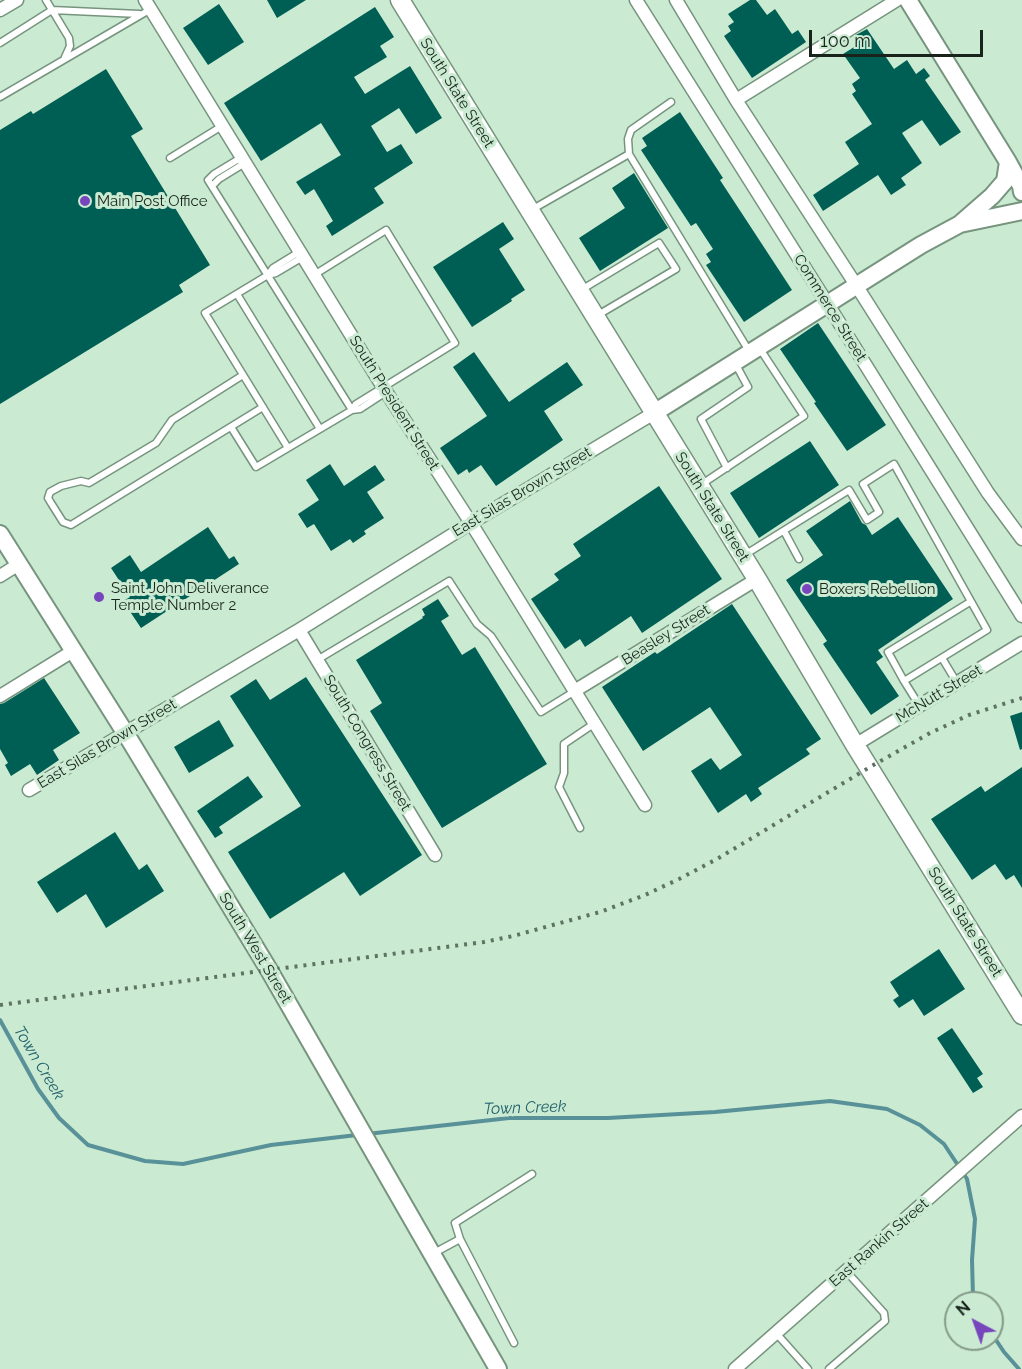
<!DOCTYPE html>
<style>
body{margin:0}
#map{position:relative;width:1022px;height:1369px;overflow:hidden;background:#caead2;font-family:Raleway,sans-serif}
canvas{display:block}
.north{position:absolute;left:944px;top:1291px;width:60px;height:60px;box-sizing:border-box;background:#caead2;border:2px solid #839b89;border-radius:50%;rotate:319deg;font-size:16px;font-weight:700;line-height:24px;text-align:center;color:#18241b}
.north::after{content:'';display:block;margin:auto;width:21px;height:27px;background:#7745bc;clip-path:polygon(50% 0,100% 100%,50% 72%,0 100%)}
.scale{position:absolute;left:809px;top:30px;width:174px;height:27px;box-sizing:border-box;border:3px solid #18241b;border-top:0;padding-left:8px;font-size:18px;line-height:21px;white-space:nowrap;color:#18241b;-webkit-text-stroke:4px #caead2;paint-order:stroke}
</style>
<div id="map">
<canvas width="1022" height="1369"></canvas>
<div class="north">N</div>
<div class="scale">100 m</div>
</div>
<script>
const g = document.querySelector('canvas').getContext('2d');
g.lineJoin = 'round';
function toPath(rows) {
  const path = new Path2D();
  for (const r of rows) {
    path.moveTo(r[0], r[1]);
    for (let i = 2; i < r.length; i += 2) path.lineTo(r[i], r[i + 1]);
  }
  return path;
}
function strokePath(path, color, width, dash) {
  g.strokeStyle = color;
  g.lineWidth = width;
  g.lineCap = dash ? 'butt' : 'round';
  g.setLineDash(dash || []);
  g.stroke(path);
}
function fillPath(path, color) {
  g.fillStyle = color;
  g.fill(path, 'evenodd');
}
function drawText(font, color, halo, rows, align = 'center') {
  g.font = font + ' Raleway,sans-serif';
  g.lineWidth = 6;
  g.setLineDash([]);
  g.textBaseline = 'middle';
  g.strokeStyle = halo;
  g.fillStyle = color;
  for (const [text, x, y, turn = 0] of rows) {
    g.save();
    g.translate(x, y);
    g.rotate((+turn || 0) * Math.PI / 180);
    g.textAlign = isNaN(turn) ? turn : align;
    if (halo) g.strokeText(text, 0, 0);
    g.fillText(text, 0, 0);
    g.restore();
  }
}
strokePath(toPath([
 [0,1020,38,1089,59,1118,88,1145,145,1161,183,1164,271,1145,357,1135],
 [367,1134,509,1118,608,1118,715,1112,830,1101,887,1109,920,1125,944,1144,967,1179,975,1219,972,1260,973,1296,976,1303],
 [992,1334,1004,1352,1019,1369]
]), '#599199', 4);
fillPath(toPath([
 [267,0,306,0,277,18],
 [750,0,756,0,767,15,775,9,792,34,798,30,806,42,752,78,724,36,731,31,728,26,734,22,728,14],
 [219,4,244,42,208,65,183,28],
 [375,7,394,37,380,46,387,57,354,77,365,94,410,66,442,118,416,134,399,108,371,126,387,152,401,144,413,163,374,188,384,203,332,236,326,226,333,221,314,189,305,195,296,182,341,155,321,123,261,161,224,103],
 [867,29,894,69,907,60,916,74,924,68,930,76,925,80,961,132,940,146,922,120,902,133,922,163,901,178,906,185,891,195,878,175,823,211,813,195,859,164,845,142,872,124,852,94,856,91,852,84,860,78,843,54,859,44,854,36],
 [106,69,143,129,131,136,210,265,179,285,183,292,0,404,0,130,31,111,33,114],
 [680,112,723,178,720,180,792,290,744,322,706,265,711,262,706,254,713,249,696,223,691,226,641,150,647,146,642,138],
 [634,173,668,228,600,271,579,238,625,208,612,188],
 [503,222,514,239,499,249,525,290,511,299,512,301,472,327,433,267],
 [818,323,886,425,847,451,814,403,816,402,780,349],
 [474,352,509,402,567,362,583,385,544,411,563,440,496,486,481,465,469,473,467,469,458,475,440,448,487,416,453,367],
 [810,441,839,485,759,538,730,493],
 [330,464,344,486,375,465,385,480,367,492,384,518,364,531,366,534,353,543,350,539,331,551,314,524,307,528,298,514,319,500,306,480],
 [659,486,722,579,642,633,631,616,585,647,580,639,565,649,531,599,559,580,554,574,581,556,573,544],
 [850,501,862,523,866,525,872,535,898,517,953,599,878,650,883,657,876,662,899,696,871,715,823,644,827,641,786,580,823,555,806,531],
 [208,527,229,559,234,556,239,564,141,628,123,601,130,597,111,568,130,555,141,572],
 [438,599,449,616,441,621,462,655,475,647,547,764,442,828,370,711,382,703,356,660,423,618,422,617,425,615,422,609],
 [732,604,821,739,806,749,810,754,758,788,762,794,751,802,746,794,718,813,691,771,711,758,720,770,742,755,710,707,643,751,602,687,655,652,657,654],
 [306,677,422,855,360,896,344,872,270,919,228,852,301,806,230,696,256,679,270,700],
 [44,678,80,733,53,750,59,760,37,775,30,764,11,776,5,765,8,763,0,749,0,704,4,703],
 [1022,712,1022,749,1020,750,1010,716],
 [219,720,234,746,189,773,174,747],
 [1022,767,1022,888,1014,875,1006,880,995,864,972,880,931,819,981,786,985,792],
 [248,776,263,797,219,827,223,833,215,838,197,811],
 [115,832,139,870,147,864,164,891,106,928,86,894,57,913,37,882],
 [939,949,965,989,924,1016,913,999,899,1008,893,1000,899,996,890,982],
 [952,1028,983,1074,977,1078,983,1087,973,1093,937,1038]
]), '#005f54');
const lane = toPath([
 [46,0,69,38,70,46,65,57],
 [0,43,52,10,139,14],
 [0,97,151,9],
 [629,154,749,351],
 [170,158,222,126],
 [212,186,219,179,245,163],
 [533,209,629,154,628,139,631,130,671,102],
 [268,275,276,273,303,257],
 [314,275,386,230,455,343,356,404,352,410],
 [581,290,659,243,676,269,598,315],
 [237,294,320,429],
 [243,375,172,420,156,443,89,483,81,481,61,486,50,492,48,498,51,503,63,522,71,525,263,407],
 [352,410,360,409,386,392],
 [231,427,256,467,352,410,208,180,214,174,242,157],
 [288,448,205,313,268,275,273,268,299,252],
 [727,468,701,419,748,387,735,363],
 [702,484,804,416,760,349],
 [784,531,799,559],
 [746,554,849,490,867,520,879,512,863,484,894,464,987,630,904,681,919,705],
 [942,658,957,683],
 [317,660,449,581,477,624,491,636,541,712,575,691],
 [904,681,888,652,970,602],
 [580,828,559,787,564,773,564,744,595,723],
 [434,1253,460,1239],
 [776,1333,808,1369],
 [514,1343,460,1239,455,1223,532,1174],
 [829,1369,885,1321,884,1313,846,1271]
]);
const street = toPath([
 [145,0,383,387,471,523,645,805],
 [636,0,827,303,1022,616],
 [676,0,736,100,856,285,988,493,1022,539],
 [0,10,17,0],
 [736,100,897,0],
 [0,576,19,564],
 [299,630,435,855],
 [576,690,757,579],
 [0,696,73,651],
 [855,745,1022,643],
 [29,790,299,630,471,523,654,413],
 [735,1369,1022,1116]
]);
const secondary = toPath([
 [908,0,1008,162,1021,186,1022,192],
 [961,223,992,196,1005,181,1008,162],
 [654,413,921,245,960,224,1022,211],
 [0,534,126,734,269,970,498,1369]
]);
const primary = toPath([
 [400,0,757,579,855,745,1022,1015]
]);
strokePath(lane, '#76947e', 9);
strokePath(street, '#76947e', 15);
strokePath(secondary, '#76947e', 20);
strokePath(primary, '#76947e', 21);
strokePath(lane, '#fff', 6);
strokePath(street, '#fff', 12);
strokePath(secondary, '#fff', 16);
strokePath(primary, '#fff', 18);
strokePath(toPath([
 [0,1005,484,942,513,936,600,912,645,895,679,879,717,859,870,767,930,733,969,715,1022,698]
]), '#5f7364', 4, [3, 6]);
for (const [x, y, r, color] of [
 [85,201,6,"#7745bc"],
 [807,589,6,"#7745bc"],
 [99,597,6,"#7745bc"]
]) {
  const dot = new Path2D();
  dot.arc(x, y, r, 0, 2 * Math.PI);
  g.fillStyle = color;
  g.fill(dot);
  strokePath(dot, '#caead2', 2);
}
drawText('15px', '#18241b', '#caead2', [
 ["South State Street",457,93,58],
 ["Commerce Street",830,308,58],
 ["South President Street",394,403,58],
 ["East Silas Brown Street",522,492,-31],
 ["South State Street",712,507,58],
 ["Beasley Street",666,635,-32],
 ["McNutt Street",939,694,-31],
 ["South Congress Street",367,743,59],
 ["East Silas Brown Street",107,744,-31],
 ["South State Street",965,922,58],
 ["South West Street",255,948,59],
 ["East Rankin Street",879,1243,-41]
]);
drawText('15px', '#18241b', '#caead2', [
 ["Main Post Office",97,201],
 ["Saint John Deliverance",111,588],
 ["Temple Number 2",111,605],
 ["Boxers Rebellion",819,589]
], 'left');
drawText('italic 16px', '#24626d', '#caead2', [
 ["Town Creek",39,1063,59],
 ["Town Creek",525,1108,-2]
]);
</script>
